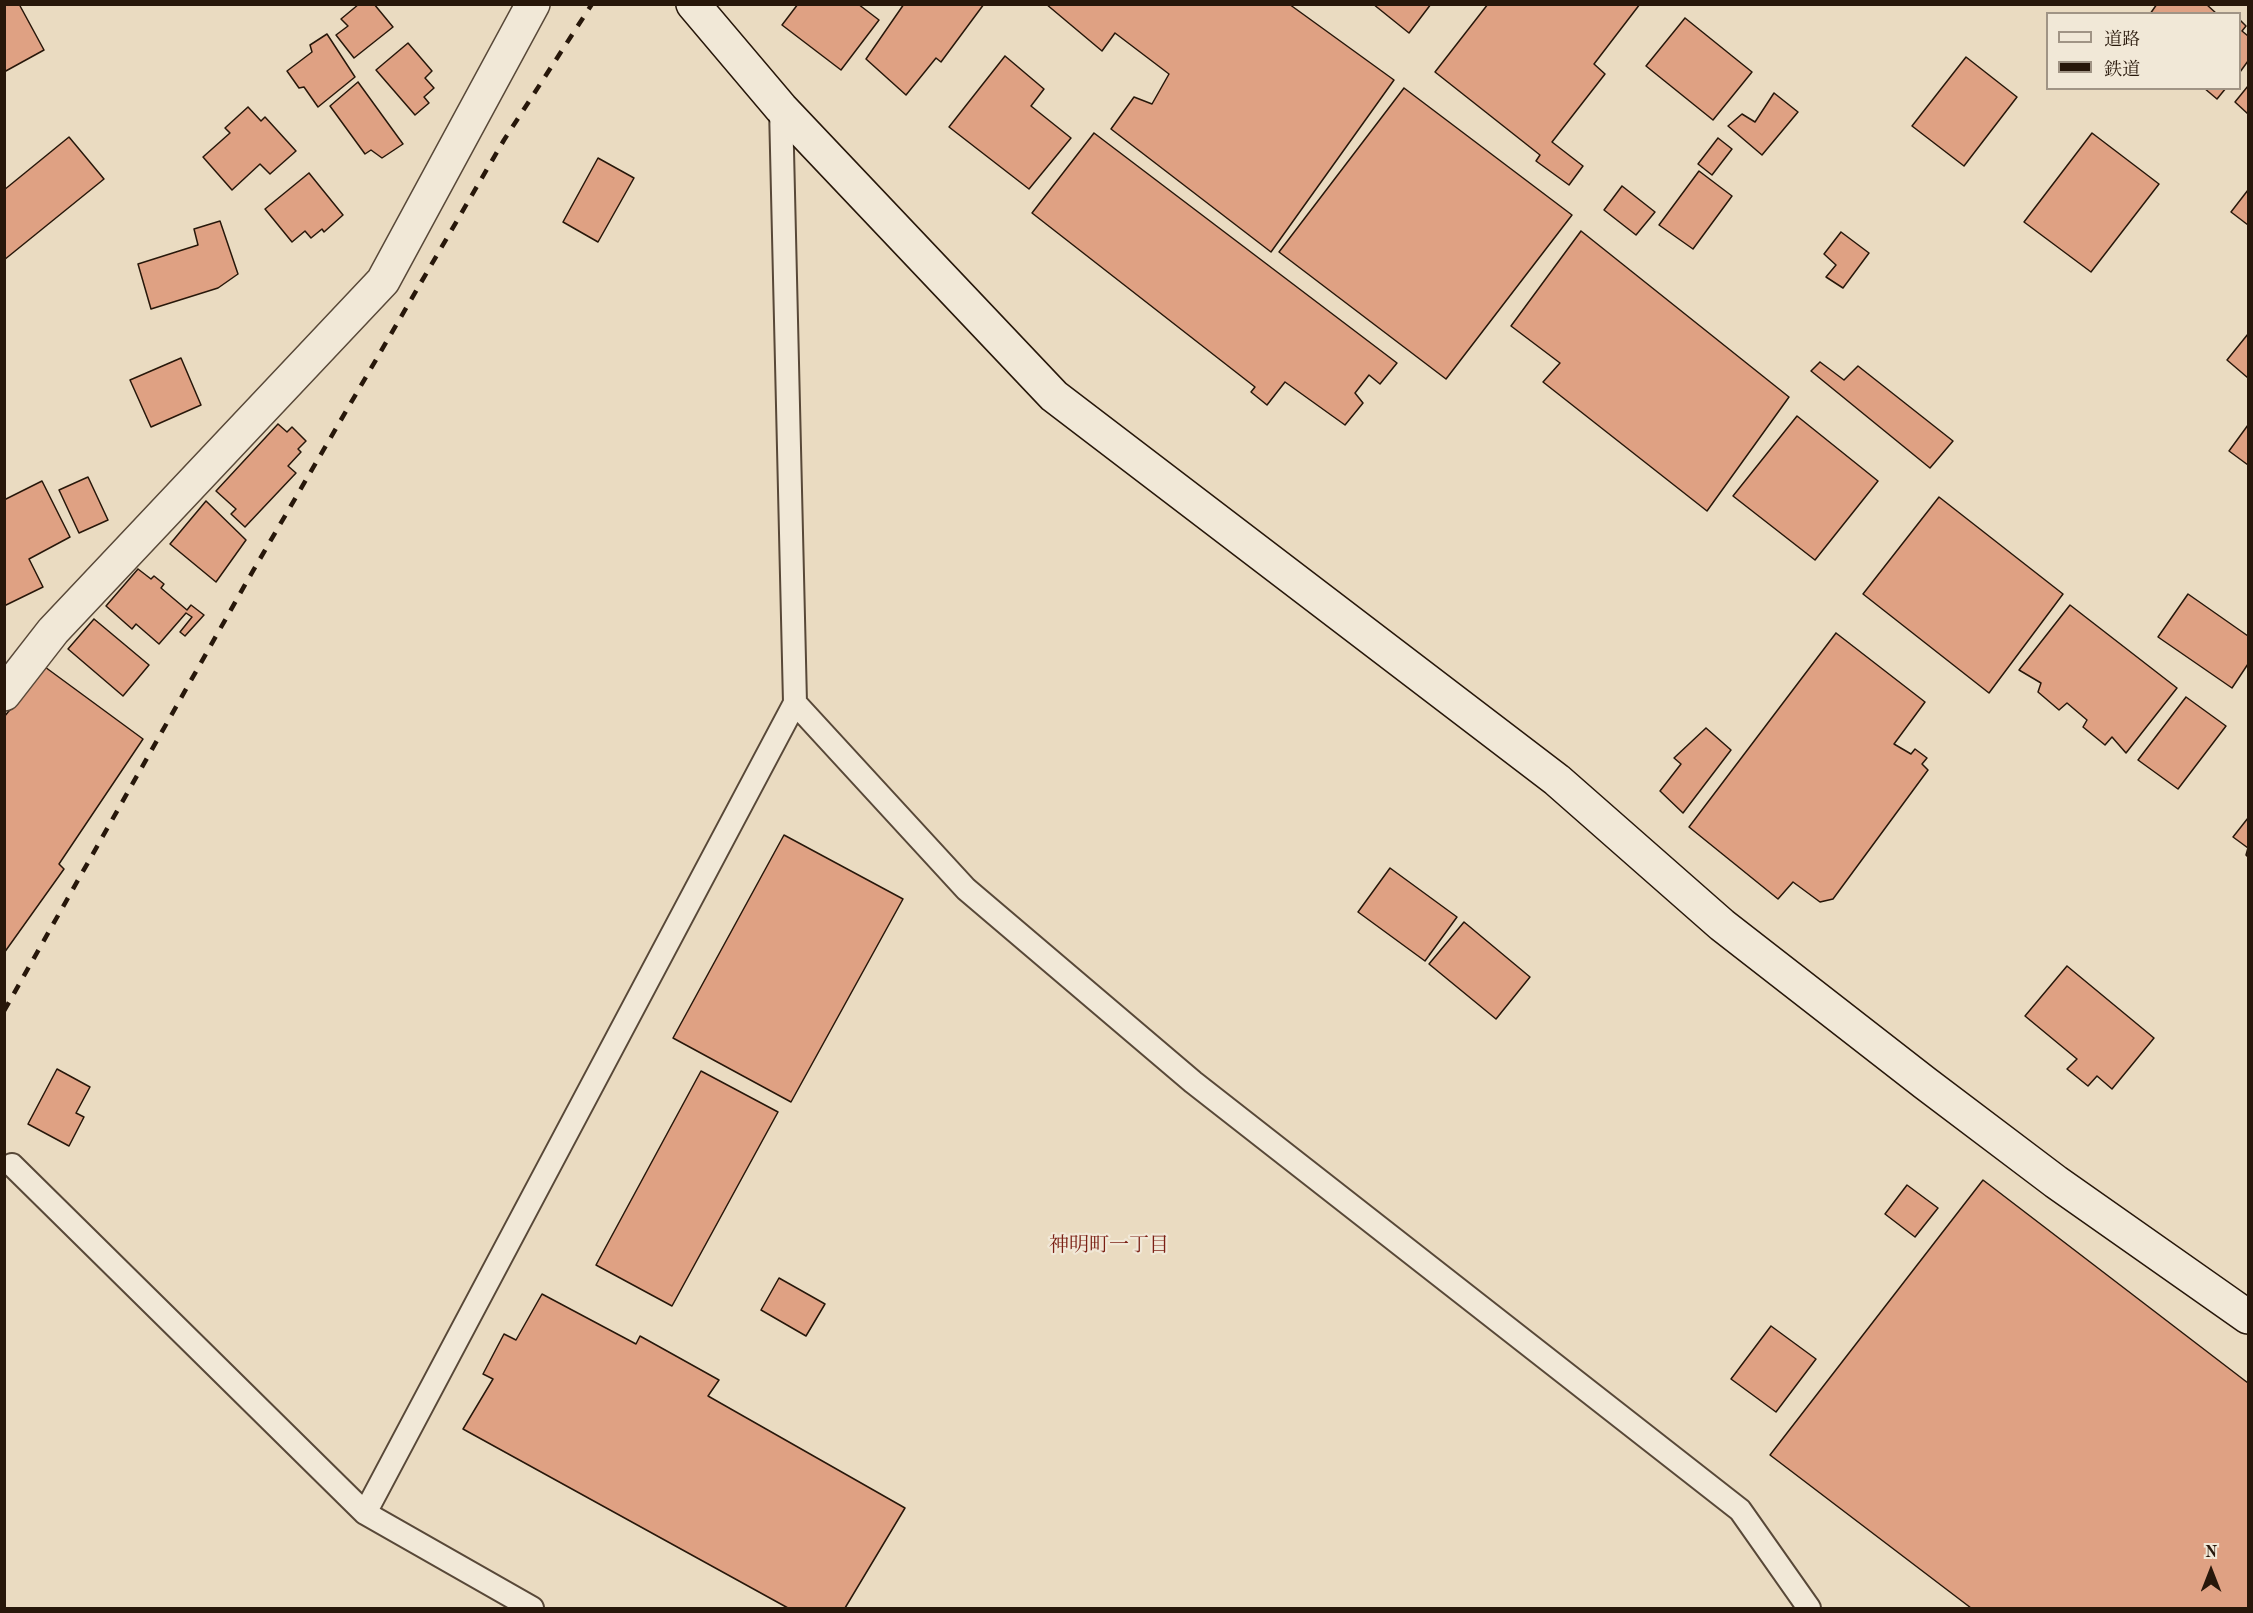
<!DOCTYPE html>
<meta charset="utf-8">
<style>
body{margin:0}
#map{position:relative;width:2253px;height:1613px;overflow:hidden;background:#eadbc1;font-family:"Old Standard TT","Noto Serif JP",serif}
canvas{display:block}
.frame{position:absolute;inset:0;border:6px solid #27170a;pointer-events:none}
.legend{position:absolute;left:2046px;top:12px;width:195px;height:78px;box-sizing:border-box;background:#f1e8d7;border:2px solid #a09485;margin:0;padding:8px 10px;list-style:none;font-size:18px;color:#27170a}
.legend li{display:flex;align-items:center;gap:12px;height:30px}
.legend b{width:30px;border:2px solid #a09485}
.north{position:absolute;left:2181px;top:1541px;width:60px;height:60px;-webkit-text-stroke:4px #f1e8d7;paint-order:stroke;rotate:0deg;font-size:16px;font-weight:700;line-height:24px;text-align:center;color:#27170a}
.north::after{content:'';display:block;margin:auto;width:21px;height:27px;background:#27170a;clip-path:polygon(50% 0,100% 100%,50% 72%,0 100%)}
</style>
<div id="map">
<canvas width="2253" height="1613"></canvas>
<div class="frame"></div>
<ul class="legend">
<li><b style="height:8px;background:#f1e8d7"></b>道路</li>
<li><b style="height:8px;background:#27170a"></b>鉄道</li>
</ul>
<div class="north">N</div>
</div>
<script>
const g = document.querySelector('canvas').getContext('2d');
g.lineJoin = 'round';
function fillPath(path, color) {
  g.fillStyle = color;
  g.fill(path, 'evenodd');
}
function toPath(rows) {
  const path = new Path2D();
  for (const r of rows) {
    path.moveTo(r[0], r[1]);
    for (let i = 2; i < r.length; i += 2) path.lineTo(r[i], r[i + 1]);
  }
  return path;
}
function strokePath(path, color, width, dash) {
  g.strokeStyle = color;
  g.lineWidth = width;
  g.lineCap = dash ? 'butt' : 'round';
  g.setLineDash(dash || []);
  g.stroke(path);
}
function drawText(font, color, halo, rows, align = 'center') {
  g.font = font + ' "Old Standard TT","Noto Serif JP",serif';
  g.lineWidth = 4.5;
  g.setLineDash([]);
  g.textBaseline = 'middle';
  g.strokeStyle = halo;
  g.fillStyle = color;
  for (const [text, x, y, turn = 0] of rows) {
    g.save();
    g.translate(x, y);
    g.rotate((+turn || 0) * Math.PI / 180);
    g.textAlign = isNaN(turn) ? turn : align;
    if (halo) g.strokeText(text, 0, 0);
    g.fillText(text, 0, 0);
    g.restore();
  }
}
const building = toPath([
 [4,4,19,4,44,50,4,72,4,4],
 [359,4,374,4,393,27,354,58,336,35,348,26,341,19,359,4],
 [798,4,858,4,879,20,841,70,782,25,798,4],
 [904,4,984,4,941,62,936,58,906,95,866,59,904,4],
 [1046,4,1289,4,1394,80,1271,252,1111,129,1134,97,1152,104,1169,74,1115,33,1102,51,1046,4],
 [1373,4,1431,4,1409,33,1373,4],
 [1488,4,1640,4,1594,64,1605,74,1552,142,1583,166,1569,185,1536,161,1540,155,1435,72,1488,4],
 [2157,4,2206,4,2217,14,2150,14,2157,4],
 [1685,18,1752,72,1713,120,1646,66,1685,18],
 [2240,20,2246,26,2242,31,2248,36,2248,61,2240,72,2240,20],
 [327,34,355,77,318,107,304,87,299,88,287,71,312,52,310,45,327,34],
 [408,43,432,71,425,78,434,88,424,97,429,103,415,115,376,70,408,43],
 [1005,56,1044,89,1031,106,1071,138,1029,189,949,127,1005,56],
 [1966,57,2017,97,1964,166,1912,126,1966,57],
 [358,82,403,144,382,158,371,150,365,154,330,106,358,82],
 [2248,86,2248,114,2235,102,2248,86],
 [1404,88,1572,215,1446,379,1279,252,1404,88],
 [2204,88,2226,88,2217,99,2204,88],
 [1774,93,1798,112,1762,155,1728,126,1742,114,1755,122,1774,93],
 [248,107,261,121,265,117,296,151,270,174,260,164,232,190,203,157,230,133,225,128,248,107],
 [1094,133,1397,363,1380,384,1369,375,1355,393,1363,403,1345,425,1285,382,1267,405,1251,392,1255,387,1032,213,1094,133],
 [2092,133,2159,184,2091,272,2024,222,2092,133],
 [69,137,104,179,4,260,4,190,69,137],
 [1718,138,1732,149,1712,175,1698,164,1718,138],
 [598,158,634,178,598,242,563,222,598,158],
 [1699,171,1732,196,1693,249,1659,225,1699,171],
 [309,173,343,215,324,232,322,229,311,238,305,231,292,242,265,209,309,173],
 [1622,186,1655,212,1636,235,1604,210,1622,186],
 [2248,190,2248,225,2231,212,2248,190],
 [220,221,238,274,218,288,151,309,138,264,198,245,194,229,220,221],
 [1581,231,1789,397,1707,511,1543,382,1560,363,1511,326,1581,231],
 [1841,232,1869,253,1843,288,1826,277,1836,265,1824,254,1841,232],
 [2248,334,2248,378,2227,360,2248,334],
 [181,358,201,405,151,427,130,380,181,358],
 [1820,362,1844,380,1858,366,1953,441,1930,468,1811,371,1820,362],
 [1797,416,1878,481,1815,560,1733,496,1797,416],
 [278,424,287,432,292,427,306,441,298,449,301,452,288,466,296,473,245,527,231,514,236,509,216,491,278,424],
 [2248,425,2248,465,2229,451,2248,425],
 [88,477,108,520,79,533,59,490,88,477],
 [42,481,70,537,29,559,43,587,4,606,4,500,42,481],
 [1939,497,2063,594,1989,693,1863,594,1939,497],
 [206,501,246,540,216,582,170,544,206,501],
 [138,569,151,579,154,576,164,584,161,588,187,610,191,605,204,615,185,636,180,632,192,617,186,613,159,644,136,624,132,629,106,606,138,569],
 [2188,594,2248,636,2248,664,2232,688,2158,637,2188,594],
 [2070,605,2177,688,2126,753,2112,737,2105,745,2083,727,2087,720,2067,703,2059,710,2038,692,2041,683,2019,670,2070,605],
 [94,619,149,665,123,696,68,649,94,619],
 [1836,633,1925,702,1894,744,1911,754,1915,749,1927,758,1922,764,1928,770,1833,899,1820,902,1793,882,1778,899,1689,827,1836,633],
 [45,667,143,739,59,864,64,869,4,953,4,717,45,667],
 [2186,697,2226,726,2178,789,2138,760,2186,697],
 [1706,728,1731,750,1683,813,1660,791,1681,764,1674,758,1706,728],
 [2248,818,2248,857,2246,855,2248,848,2233,837,2248,818],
 [784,835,903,899,791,1102,673,1038,784,835],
 [1390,868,1457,917,1425,961,1358,912,1390,868],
 [1464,922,1530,977,1496,1019,1429,964,1464,922],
 [2067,966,2154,1038,2112,1089,2097,1076,2088,1086,2067,1069,2077,1059,2025,1016,2067,966],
 [57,1069,90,1087,76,1113,84,1117,69,1146,28,1124,57,1069],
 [701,1071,778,1112,672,1306,596,1265,701,1071],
 [1983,1180,2248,1383,2248,1608,1971,1608,1770,1455,1983,1180],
 [1907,1185,1938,1208,1915,1237,1885,1214,1907,1185],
 [779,1278,825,1304,806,1336,761,1310,779,1278],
 [542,1294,636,1344,640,1336,719,1380,708,1396,905,1508,845,1608,788,1608,463,1429,493,1379,483,1374,504,1334,516,1340,542,1294],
 [1771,1326,1816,1359,1776,1412,1731,1379,1771,1326]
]);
fillPath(building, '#dfa183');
strokePath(building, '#27170a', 1.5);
const lane = toPath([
 [795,703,966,889,1193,1082,1740,1510,1809,1608],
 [12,1165,365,1513,532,1608],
 [365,1513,795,703,781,108]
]);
const street = toPath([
 [4,694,53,631,383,281,533,4]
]);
const secondary = toPath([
 [693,4,781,108,1054,396,1557,780,1722,925,1925,1083,2056,1182,2248,1317]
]);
strokePath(lane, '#584838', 26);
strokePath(street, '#584838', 36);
strokePath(secondary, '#27170a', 36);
strokePath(lane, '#f1e8d7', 22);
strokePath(street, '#f1e8d7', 33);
strokePath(secondary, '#f1e8d7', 33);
strokePath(toPath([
 [4,1011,250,576,504,140,592,4]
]), '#27170a', 4.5, [10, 10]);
drawText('20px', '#7a1f14', '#f1e8d7', [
 ["神明町一丁目",1109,1246]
]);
</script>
